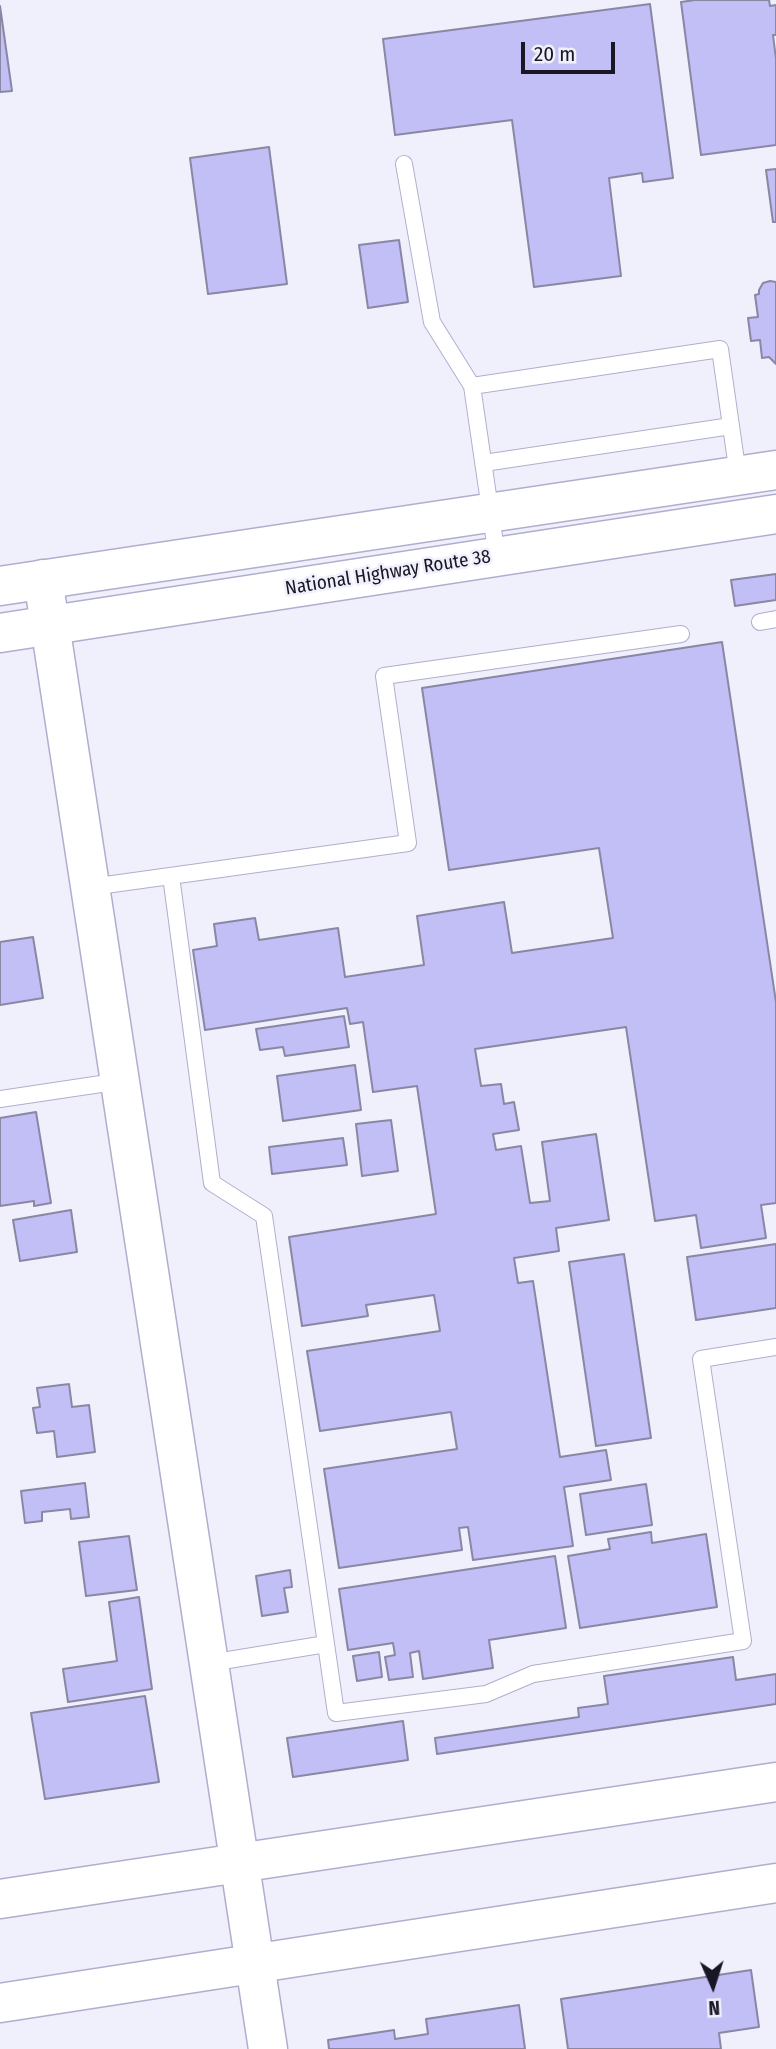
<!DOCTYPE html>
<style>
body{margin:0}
#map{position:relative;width:776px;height:2049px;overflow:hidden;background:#f0effc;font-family:"Fira Sans Condensed",sans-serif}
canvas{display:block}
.north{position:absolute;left:678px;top:1951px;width:70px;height:70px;-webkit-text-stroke:5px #f0effc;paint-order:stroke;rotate:177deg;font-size:19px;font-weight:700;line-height:28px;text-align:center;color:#181723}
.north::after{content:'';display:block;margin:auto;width:24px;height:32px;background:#181723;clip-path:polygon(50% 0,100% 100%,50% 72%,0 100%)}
.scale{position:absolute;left:521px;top:42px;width:94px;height:32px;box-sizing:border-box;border:4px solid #181723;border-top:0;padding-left:9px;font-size:21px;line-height:24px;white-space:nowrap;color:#181723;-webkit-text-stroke:5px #f0effc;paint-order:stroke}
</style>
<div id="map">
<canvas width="776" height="2049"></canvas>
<div class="north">N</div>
<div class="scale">20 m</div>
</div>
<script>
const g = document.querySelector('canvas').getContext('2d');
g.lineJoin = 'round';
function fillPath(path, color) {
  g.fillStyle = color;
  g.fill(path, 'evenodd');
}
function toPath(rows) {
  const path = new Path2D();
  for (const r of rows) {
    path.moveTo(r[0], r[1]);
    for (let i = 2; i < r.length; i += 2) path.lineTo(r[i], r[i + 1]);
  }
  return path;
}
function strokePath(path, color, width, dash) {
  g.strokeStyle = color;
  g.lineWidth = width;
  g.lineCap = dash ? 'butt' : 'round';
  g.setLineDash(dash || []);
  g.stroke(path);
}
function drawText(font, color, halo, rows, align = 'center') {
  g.font = font + ' "Fira Sans Condensed",sans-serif';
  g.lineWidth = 5;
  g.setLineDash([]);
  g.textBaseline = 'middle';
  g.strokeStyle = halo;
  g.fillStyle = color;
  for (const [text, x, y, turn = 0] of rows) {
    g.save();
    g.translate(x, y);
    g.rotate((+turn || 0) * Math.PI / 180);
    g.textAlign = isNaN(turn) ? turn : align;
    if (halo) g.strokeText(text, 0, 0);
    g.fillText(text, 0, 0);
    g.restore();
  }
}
const building = toPath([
 [695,0,769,0,770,6,776,5,776,35,773,35,776,59,776,145,701,155,681,2,695,0],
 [650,4,673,178,643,182,642,173,609,178,621,276,534,287,512,120,395,135,383,39,650,4],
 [0,6,12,91,0,92,0,6],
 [269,147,287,284,208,294,190,158,269,147],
 [776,169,776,222,773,222,766,170,776,169],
 [399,240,408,302,368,308,359,245,399,240],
 [770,281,776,282,776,364,769,357,762,358,760,340,751,341,748,318,758,317,755,295,759,294,759,290,763,283,770,281],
 [776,574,776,600,735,606,731,580,776,574],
 [722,642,776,1002,776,1203,761,1205,766,1238,701,1248,696,1215,655,1221,626,1027,475,1049,481,1086,501,1084,504,1104,514,1102,519,1130,493,1134,496,1150,521,1146,530,1203,550,1201,542,1142,596,1134,609,1220,556,1228,559,1251,514,1258,518,1283,533,1281,560,1457,606,1450,611,1480,564,1487,573,1546,473,1560,468,1527,459,1528,462,1550,339,1568,324,1469,457,1449,451,1412,320,1431,307,1351,440,1331,434,1295,366,1305,368,1316,302,1326,289,1237,436,1214,417,1086,373,1092,363,1022,350,1024,347,1008,205,1030,193,950,217,946,214,924,255,918,259,940,338,928,345,977,424,965,417,916,504,902,512,953,613,938,599,848,449,870,422,688,722,642],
 [33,937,43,998,0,1005,0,942,33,937],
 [344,1016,349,1047,285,1056,283,1047,260,1050,256,1029,344,1016],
 [355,1065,361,1110,283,1121,277,1076,355,1065],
 [36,1112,51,1203,34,1206,34,1201,0,1206,0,1118,36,1112],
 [391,1120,398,1171,362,1176,356,1124,391,1120],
 [343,1138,347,1165,272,1174,269,1147,343,1138],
 [71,1210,77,1252,20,1261,13,1220,71,1210],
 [776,1244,776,1308,696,1320,687,1257,776,1244],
 [624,1254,651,1438,596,1446,569,1262,624,1254],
 [69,1384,72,1407,89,1405,95,1452,57,1457,54,1431,37,1433,33,1408,40,1407,37,1388,69,1384],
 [85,1483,89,1517,71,1519,70,1509,42,1512,42,1521,25,1523,21,1491,85,1483],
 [646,1484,652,1525,586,1535,580,1494,646,1484],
 [651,1532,652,1543,706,1534,717,1607,580,1628,568,1556,610,1549,608,1539,651,1532],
 [129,1536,137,1590,86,1596,79,1542,129,1536],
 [555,1556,566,1628,489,1640,493,1668,423,1679,419,1651,410,1653,413,1677,389,1680,385,1657,395,1655,393,1643,348,1650,339,1589,555,1556],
 [290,1570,292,1587,284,1588,288,1612,262,1616,256,1576,290,1570],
 [139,1597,152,1689,68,1702,63,1669,117,1661,109,1602,139,1597],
 [379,1652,382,1677,357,1681,353,1656,379,1652],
 [733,1657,736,1680,776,1674,776,1704,437,1754,435,1738,579,1717,578,1708,608,1704,604,1676,733,1657],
 [145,1696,159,1782,45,1799,31,1713,145,1696],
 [403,1721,408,1760,293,1777,287,1738,403,1721],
 [751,1970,759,2027,719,2033,721,2049,568,2049,561,1999,751,1970],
 [519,2005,525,2049,329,2049,328,2040,394,2030,395,2039,428,2034,426,2019,519,2005]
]);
fillPath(building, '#c2bef6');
strokePath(building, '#8a87a5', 2);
const lane = toPath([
 [404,164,432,322,472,386],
 [484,463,731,426],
 [497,557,472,386,720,349,738,475],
 [760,622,776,619],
 [171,876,212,1183,264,1216,336,1713,486,1694,533,1674,743,1641,701,1359,776,1347],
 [91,887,408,843,384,676,681,634],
 [0,1099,121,1081],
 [210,1663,326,1644]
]);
const secondary = toPath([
 [43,579,268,2049],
 [0,1899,776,1782],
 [0,2003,776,1883]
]);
const highway = toPath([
 [0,586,776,470],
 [0,633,776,514]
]);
strokePath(lane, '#b0aecd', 18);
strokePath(secondary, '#b0aecd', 41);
strokePath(highway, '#b0aecd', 41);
strokePath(lane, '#fff', 16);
strokePath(secondary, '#fff', 38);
strokePath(highway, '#fff', 38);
drawText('19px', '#181723', '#f0effc', [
 ["National Highway Route 38",388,573,-9]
]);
</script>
